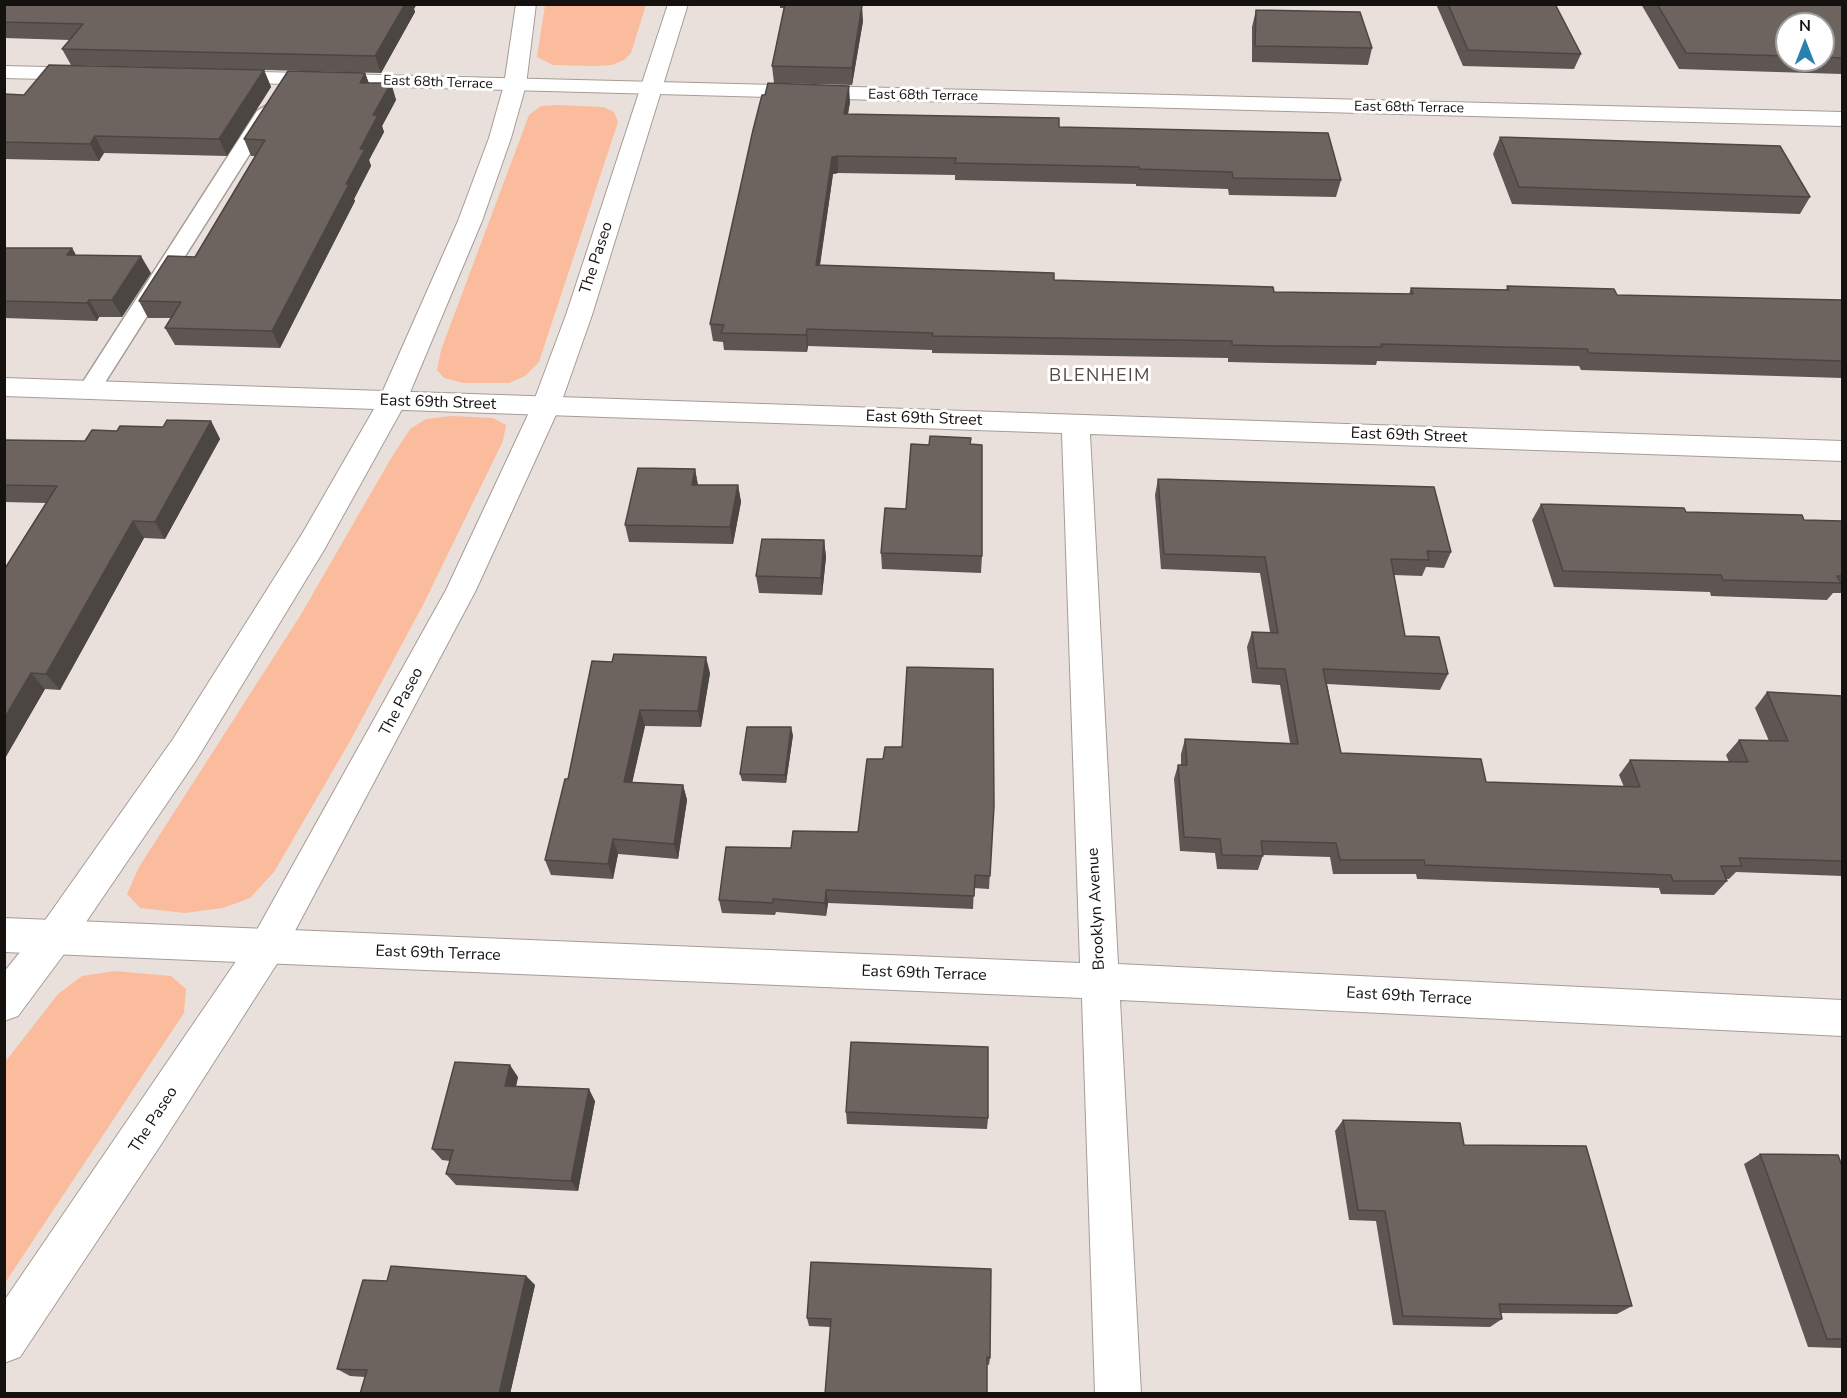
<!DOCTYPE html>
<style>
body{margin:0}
#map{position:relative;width:1847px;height:1398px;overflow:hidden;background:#eae0db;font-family:"Nunito Sans",sans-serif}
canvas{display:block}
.frame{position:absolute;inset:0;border:6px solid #14110f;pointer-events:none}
.north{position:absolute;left:1775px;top:12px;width:60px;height:60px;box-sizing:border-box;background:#fff;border:2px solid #a1a09f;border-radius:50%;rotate:0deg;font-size:16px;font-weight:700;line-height:24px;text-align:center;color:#14110f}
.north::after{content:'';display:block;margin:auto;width:21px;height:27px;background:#2782af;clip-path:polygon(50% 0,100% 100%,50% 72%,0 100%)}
</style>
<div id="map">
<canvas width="1847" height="1398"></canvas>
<div class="frame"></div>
<div class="north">N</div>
</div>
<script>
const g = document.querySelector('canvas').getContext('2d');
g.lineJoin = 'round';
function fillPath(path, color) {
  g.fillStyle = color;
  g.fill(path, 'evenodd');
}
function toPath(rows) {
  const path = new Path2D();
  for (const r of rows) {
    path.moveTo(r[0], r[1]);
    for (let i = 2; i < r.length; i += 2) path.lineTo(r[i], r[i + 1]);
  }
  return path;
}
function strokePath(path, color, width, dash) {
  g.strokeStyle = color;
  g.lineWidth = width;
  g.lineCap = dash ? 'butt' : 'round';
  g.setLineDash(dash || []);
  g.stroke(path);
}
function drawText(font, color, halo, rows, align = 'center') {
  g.font = font + ' "Nunito Sans",sans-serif';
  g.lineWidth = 6;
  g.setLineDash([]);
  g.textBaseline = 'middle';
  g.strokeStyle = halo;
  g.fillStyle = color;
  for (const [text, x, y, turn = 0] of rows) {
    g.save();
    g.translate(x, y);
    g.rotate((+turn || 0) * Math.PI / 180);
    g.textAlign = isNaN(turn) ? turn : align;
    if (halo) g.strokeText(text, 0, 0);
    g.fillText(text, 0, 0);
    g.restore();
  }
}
fillPath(toPath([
 [545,5,545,4,646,5,631,53,624,60,612,65,593,66,553,65,537,57],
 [558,105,603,107,614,112,618,122,539,362,525,376,509,383,463,383,444,378,437,370,441,350,529,115,541,106],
 [451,416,493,418,506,425,503,441,424,603,349,743,274,872,250,898,223,908,185,913,140,908,127,894,139,867,300,616,390,460,410,429,426,419],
 [115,971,171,976,186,989,184,1013,5,1283,5,1062,58,994,82,976]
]), '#fabc9d');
const service = toPath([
 [267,105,277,111,97,395,89,398,81,395,77,390,81,385,257,111,267,105]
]);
const minor = toPath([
 [4,66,87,68,95,69,98,74,95,79,87,80,4,78,4,66],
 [222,71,1842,112,1842,126,214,82,211,77,214,72,222,71],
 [4,378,1842,441,1842,461,1090,434,1118,964,1842,1000,1842,1036,1120,1000,1141,1394,1095,1394,1082,998,4,952,4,918,1080,963,1062,433,4,396,4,378]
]);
const secondary = toPath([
 [516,4,536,4,526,85,511,138,482,221,406,402,324,550,197,759,67,950,18,1016,4,1021,4,972,41,926,173,739,302,534,378,402,458,221,489,138,504,85,516,4],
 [668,4,688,4,592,315,560,406,476,590,280,959,162,1143,20,1357,4,1363,4,1301,254,935,446,590,532,406,566,315,668,4]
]);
strokePath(service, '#a59c97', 3);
strokePath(minor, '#a59c97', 2);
strokePath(secondary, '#a59c97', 2);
fillPath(service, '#fff');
fillPath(minor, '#fff');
fillPath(secondary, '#fff');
fillPath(toPath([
 [4,4,414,9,415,12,381,73,71,65,62,49,70,40,4,38],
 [780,4,847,4,863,21,852,85,774,83,772,66,784,8,780,8],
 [1436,4,1555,4,1581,54,1574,69,1463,66],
 [1641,4,1842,4,1842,74,1679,69],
 [1787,24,1823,24,1823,60,1787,60],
 [1256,10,1372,48,1368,65,1252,62,1252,27],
 [264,70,271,87,227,156,104,153,99,161,4,159,4,94,24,95],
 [365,73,369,83,391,83,396,100,382,126,384,132,369,160,371,166,354,199,355,201,280,348,175,345,165,328,171,318,148,318,139,301,195,257,255,156,251,156,244,139],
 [850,102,848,114,1059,127,1341,180,1336,197,1229,195,1228,189,1136,186,1136,184,955,180,955,175,838,173,833,174,820,266,1054,280,1274,292,1409,294,1411,288,1506,290,1507,286,1617,295,1842,300,1842,378,1581,370,1579,366,1377,361,1376,365,1271,363,1228,362,1228,358,932,353,932,350,808,346,807,352,724,350,723,342,713,341,710,324],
 [1500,137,1810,197,1800,214,1512,204,1493,154],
 [4,248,72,248,76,255,151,273,122,317,99,317,97,321,4,318],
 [211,421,220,439,165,539,144,538,60,690,45,689,4,760,46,503,4,502,4,440,85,441,117,431,163,427],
 [970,444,982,556,981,573,882,569,881,553,906,509,929,445],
 [695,469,698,485,738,485,741,502,733,544,629,542,625,525],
 [1158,479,1451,552,1444,568,1426,567,1422,576,1394,575,1405,636,1448,674,1440,690,1327,684,1341,753,1486,782,1624,787,1619,775,1630,760,1729,762,1726,755,1739,740,1769,741,1755,708,1767,692,1842,696,1842,876,1736,872,1729,879,1726,879,1727,881,1714,895,1661,894,1659,888,1417,879,1416,874,1333,874,1330,857,1263,855,1258,870,1217,869,1215,853,1180,851,1174,779,1178,765,1181,765,1181,754,1185,739,1290,743,1280,685,1252,683,1247,647,1252,632,1270,632,1260,573,1161,569,1155,495],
 [1541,504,1686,512,1804,520,1842,521,1842,593,1833,593,1827,600,1711,596,1710,592,1554,587,1532,520],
 [824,540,826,557,822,595,759,593,756,576],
 [592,661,710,673,701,727,645,726,632,782,683,785,687,800,678,859,618,854,613,879,551,875,545,860,568,779],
 [793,735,786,783,742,781,740,774],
 [994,806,989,889,974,888,973,909,828,903,826,916,776,912,775,915,722,913,719,900,791,848,858,832],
 [518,1077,516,1087,595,1101,578,1191,456,1185,446,1174,450,1161,442,1160,432,1149],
 [846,1112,988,1118,987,1129,847,1124],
 [1343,1120,1464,1145,1632,1306,1617,1314,1501,1313,1502,1319,1490,1327,1393,1325,1376,1221,1349,1220,1335,1131],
 [1760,1154,1842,1166,1842,1348,1808,1347,1744,1164],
 [811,1262,990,1358,989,1365,830,1327,809,1326,807,1318],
 [526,1276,535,1285,510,1394,360,1394,365,1377,350,1376,337,1369,387,1281]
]), '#5e5653');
fillPath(toPath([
 [405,4,417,4,414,9,415,12,381,73,375,56],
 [862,5,863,21,852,85,852,68],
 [264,70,271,87,227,156,219,139],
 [365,73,371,90,360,83],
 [391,83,396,100,382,126,384,132,369,160,371,166,354,199,355,201,280,348,272,331,346,184,373,115],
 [849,86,850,102,845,131,844,114],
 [95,136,104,153,99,161,90,144],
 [838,156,838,173,833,174,817,283,816,265,832,157],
 [72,248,82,266,67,255],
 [141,256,151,273,122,317,112,300],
 [89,300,99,317,97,321,87,303],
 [807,329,808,346,807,352,806,335],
 [211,421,220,439,165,539,155,522],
 [695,469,698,486,692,485],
 [738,485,741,502,733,544,730,527],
 [133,521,144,538,60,690,46,674],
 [824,540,826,557,822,595,821,578],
 [706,657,710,673,701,727,698,711],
 [31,673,45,689,4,760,4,719],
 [640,710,645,726,629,797,624,782],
 [791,727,793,735,786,783,785,775],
 [683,785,687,800,678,859,674,844],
 [613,839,618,854,613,879,608,864],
 [826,890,828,903,826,916,825,903],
 [510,1065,518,1077,513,1098,505,1086],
 [589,1089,595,1101,578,1191,571,1181],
 [526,1276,535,1285,510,1394,499,1394]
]), '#4c4643');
const building = toPath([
 [4,4,405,4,375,56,62,49,83,24,4,22,4,4],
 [785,4,862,5,852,68,772,66,785,4],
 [1448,4,1555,4,1581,54,1468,50,1448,4],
 [1657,4,1842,4,1842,58,1823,57,1823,24,1787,24,1787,56,1686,53,1657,4],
 [1256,10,1360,12,1372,48,1255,46,1256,10],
 [49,65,264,70,219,139,95,136,90,144,4,142,4,94,24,95,49,65],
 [288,71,365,73,360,83,391,83,373,115,378,115,360,149,365,149,346,184,349,184,272,331,165,328,181,302,139,301,168,256,195,257,265,140,244,139,288,71],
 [768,83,849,86,844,114,1059,118,1059,127,1328,133,1341,180,1233,178,1232,172,1139,169,1139,167,955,163,956,158,838,156,832,157,816,265,1054,273,1054,280,1273,287,1274,292,1413,294,1411,288,1509,290,1507,286,1614,289,1617,295,1842,300,1842,361,1589,353,1587,349,1381,344,1382,347,1276,346,1232,345,1232,341,932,336,933,333,807,329,806,335,721,333,724,325,710,324,753,130,762,95,765,95,768,83],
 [1500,137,1780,146,1810,197,1519,187,1500,137],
 [4,248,72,248,67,255,141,256,112,300,89,300,87,303,4,301,4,248],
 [167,420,211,421,155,522,133,521,46,674,31,673,4,719,4,570,57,486,4,485,4,440,85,441,92,430,117,431,120,426,163,427,167,420],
 [930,436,971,438,970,444,982,445,982,556,881,553,885,508,906,509,911,444,929,445,930,436],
 [638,468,695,469,692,485,738,485,730,527,625,525,638,468],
 [1158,479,1434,487,1451,552,1427,551,1429,560,1391,559,1405,636,1439,637,1448,674,1323,669,1341,753,1481,759,1486,782,1640,787,1630,760,1748,762,1739,740,1788,741,1767,692,1842,696,1842,861,1739,858,1742,866,1721,866,1727,881,1673,881,1671,875,1425,865,1424,860,1340,860,1336,843,1261,841,1263,856,1222,855,1220,839,1184,837,1178,765,1187,765,1185,739,1298,744,1285,669,1257,668,1252,632,1278,633,1265,557,1164,554,1158,479],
 [1541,504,1684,508,1686,512,1802,515,1804,520,1842,521,1842,576,1837,576,1841,583,1723,580,1721,575,1563,571,1541,504],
 [762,539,824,540,821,578,756,576,762,539],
 [614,654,706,657,698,711,640,710,624,782,683,785,674,844,613,839,608,864,545,860,565,779,568,779,592,661,612,662,614,654],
 [907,667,993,669,994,806,990,876,975,875,974,896,826,890,825,903,773,899,773,903,719,900,726,847,791,848,793,831,858,832,867,759,883,759,885,747,902,747,907,667],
 [747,727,791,727,785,775,740,774,747,727],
 [851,1042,988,1047,988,1118,846,1112,851,1042],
 [455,1062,510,1065,505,1086,589,1089,571,1181,446,1174,453,1150,432,1149,455,1062],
 [1343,1120,1460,1123,1464,1145,1586,1146,1632,1306,1499,1304,1502,1319,1403,1316,1385,1211,1358,1210,1343,1120],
 [1760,1154,1838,1155,1842,1166,1842,1339,1827,1339,1760,1154],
 [811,1262,991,1269,990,1358,987,1357,987,1394,825,1394,831,1319,807,1318,811,1262],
 [391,1266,526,1276,499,1394,360,1394,367,1370,337,1369,363,1280,387,1281,391,1266]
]);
fillPath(building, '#6d6460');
strokePath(building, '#4c4643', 1.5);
drawText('14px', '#14110f', '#fff', [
 ["East 68th Terrace",438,83,2],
 ["East 68th Terrace",923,96,1],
 ["East 68th Terrace",1409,108,1]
]);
drawText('16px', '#14110f', '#fff', [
 ["The Paseo",597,258,-72],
 ["East 69th Street",438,403,2],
 ["East 69th Street",924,419,2],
 ["East 69th Street",1409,436,2],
 ["The Paseo",402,702,-62],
 ["Brooklyn Avenue",1097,909,-93],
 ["East 69th Terrace",438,954,2],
 ["East 69th Terrace",924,974,2],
 ["East 69th Terrace",1409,997,3],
 ["The Paseo",154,1120,-57]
]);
g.letterSpacing = '1.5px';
drawText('18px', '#524a46', '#fff', [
 ["BLENHEIM",1100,377]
]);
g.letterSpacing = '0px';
</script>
